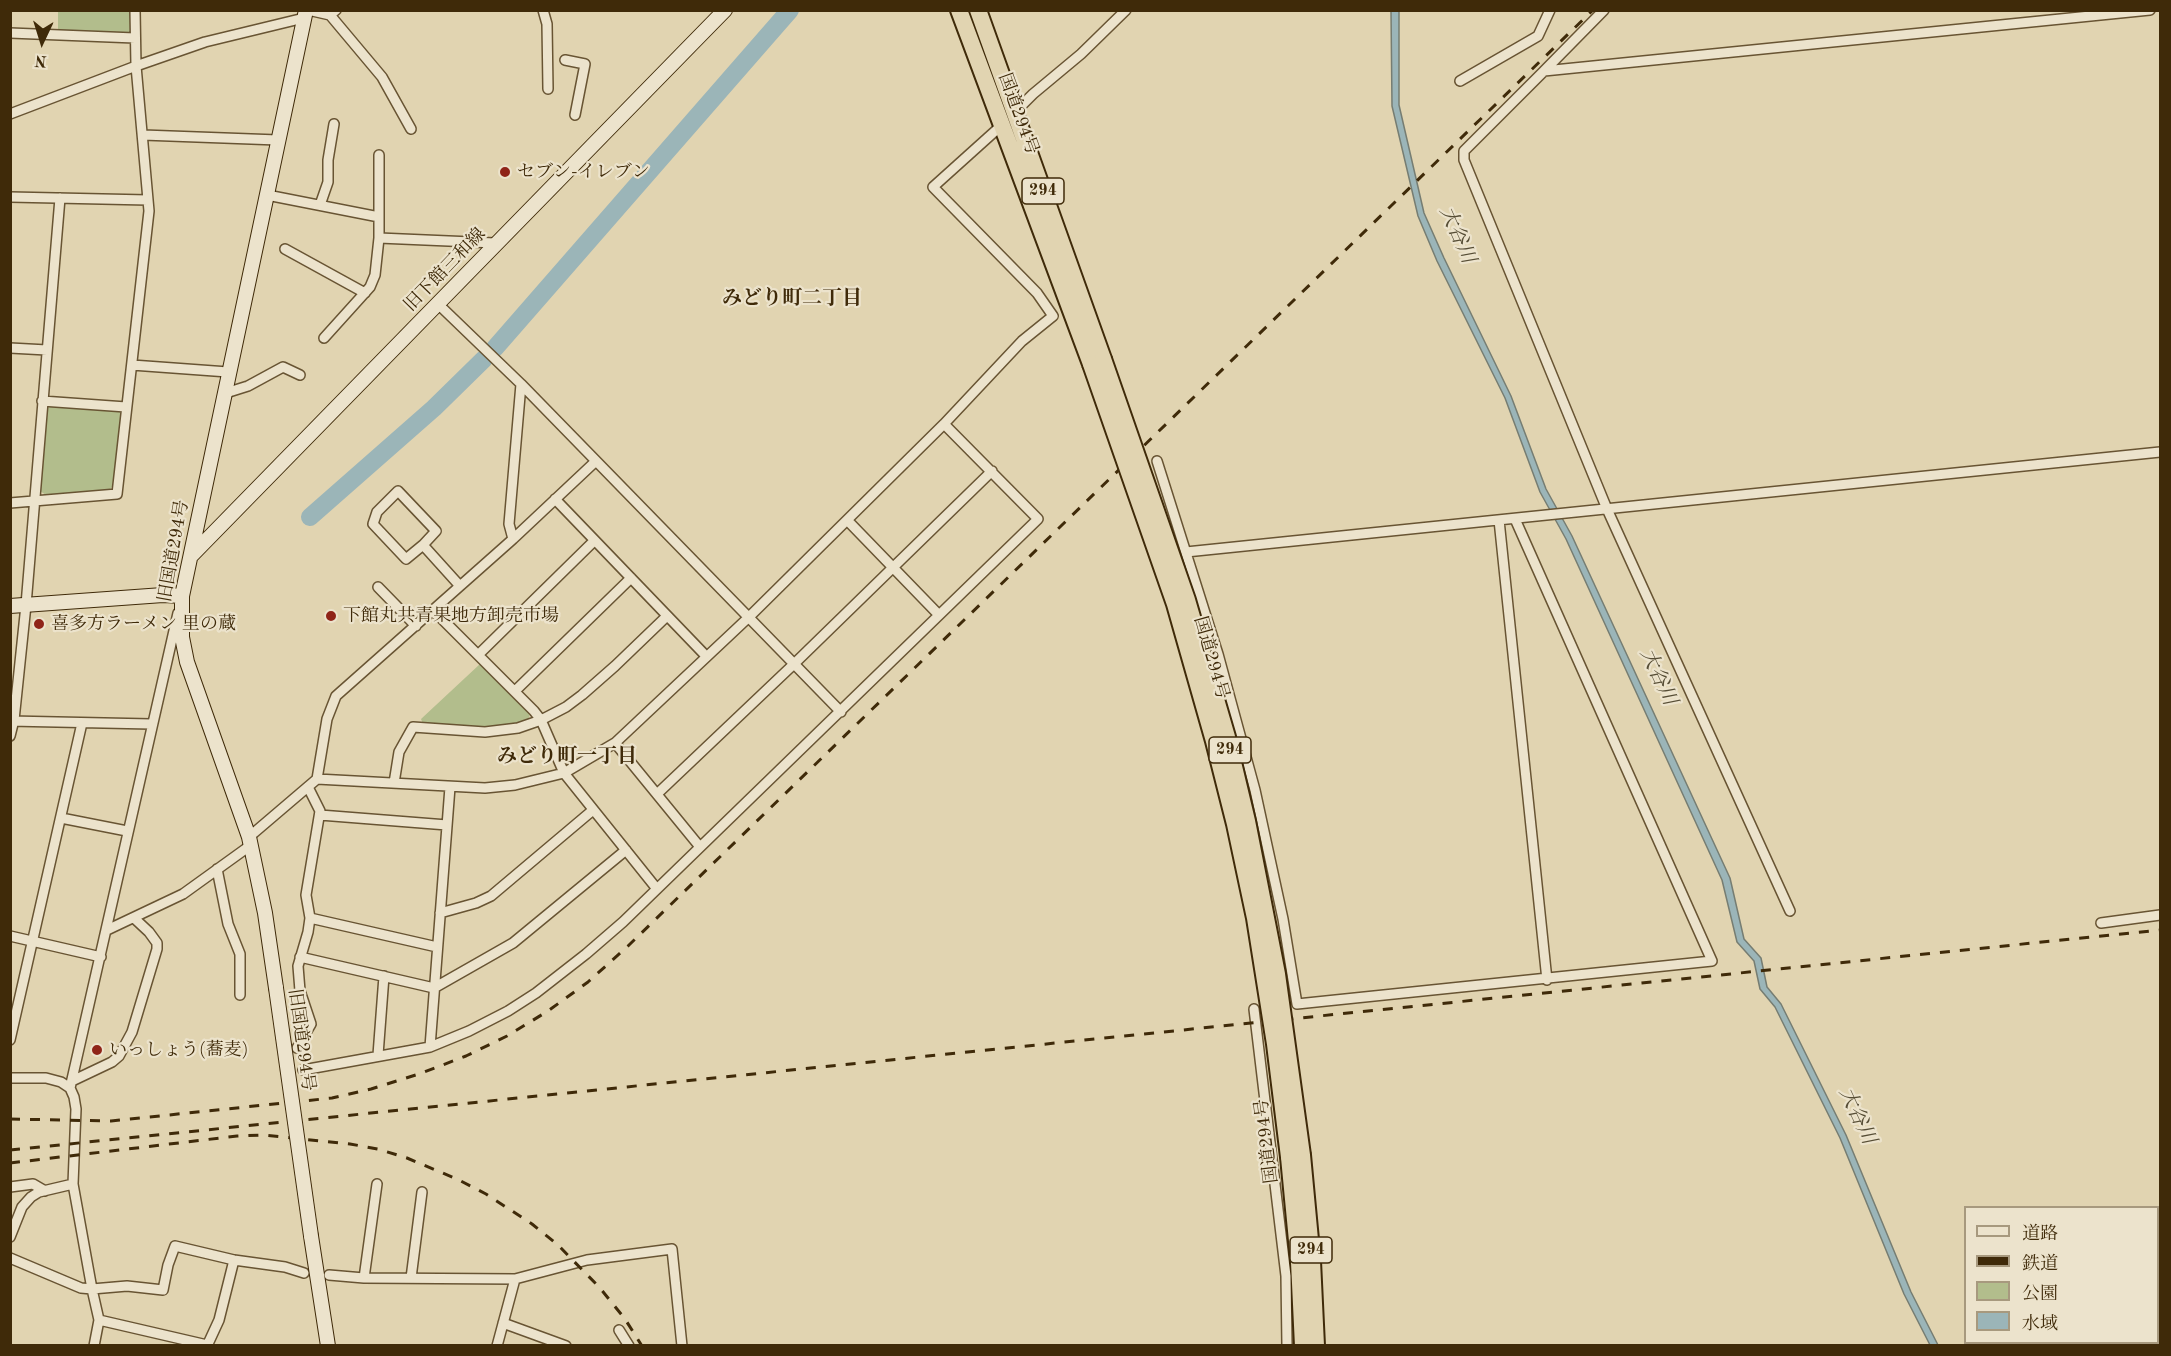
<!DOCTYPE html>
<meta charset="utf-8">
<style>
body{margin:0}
#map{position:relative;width:2171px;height:1356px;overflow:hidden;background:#e1d4b1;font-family:"Old Standard TT","Noto Serif JP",serif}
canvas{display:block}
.frame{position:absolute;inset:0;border:12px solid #3f2a09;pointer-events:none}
.legend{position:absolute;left:1964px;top:1206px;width:195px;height:138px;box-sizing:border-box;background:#ece3cc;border:2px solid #a7997e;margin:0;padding:8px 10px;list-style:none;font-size:18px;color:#3f2a09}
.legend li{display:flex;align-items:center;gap:12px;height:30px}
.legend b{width:30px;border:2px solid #a7997e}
.north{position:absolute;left:12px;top:12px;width:60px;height:60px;-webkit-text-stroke:4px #ece3cc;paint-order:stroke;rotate:184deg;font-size:16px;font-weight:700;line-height:24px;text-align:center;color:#3f2a09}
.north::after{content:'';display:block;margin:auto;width:21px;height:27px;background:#3f2a09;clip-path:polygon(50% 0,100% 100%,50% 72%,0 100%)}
</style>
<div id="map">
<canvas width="2171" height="1356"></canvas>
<div class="frame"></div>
<ul class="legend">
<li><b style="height:8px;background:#ece3cc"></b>道路</li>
<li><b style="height:8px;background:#3f2a09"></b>鉄道</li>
<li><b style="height:16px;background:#b2bd8c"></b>公園</li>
<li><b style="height:16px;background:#9bb5b8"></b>水域</li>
</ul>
<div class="north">N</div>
</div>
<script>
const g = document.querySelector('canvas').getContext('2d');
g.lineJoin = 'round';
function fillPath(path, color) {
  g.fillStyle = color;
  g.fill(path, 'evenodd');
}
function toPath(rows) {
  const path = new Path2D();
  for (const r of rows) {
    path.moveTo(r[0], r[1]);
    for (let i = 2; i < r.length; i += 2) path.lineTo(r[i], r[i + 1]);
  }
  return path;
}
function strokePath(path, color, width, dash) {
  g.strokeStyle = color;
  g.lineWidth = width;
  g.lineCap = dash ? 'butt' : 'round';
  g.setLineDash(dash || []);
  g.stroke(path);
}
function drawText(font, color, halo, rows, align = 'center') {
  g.font = font + ' "Old Standard TT","Noto Serif JP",serif';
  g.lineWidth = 4.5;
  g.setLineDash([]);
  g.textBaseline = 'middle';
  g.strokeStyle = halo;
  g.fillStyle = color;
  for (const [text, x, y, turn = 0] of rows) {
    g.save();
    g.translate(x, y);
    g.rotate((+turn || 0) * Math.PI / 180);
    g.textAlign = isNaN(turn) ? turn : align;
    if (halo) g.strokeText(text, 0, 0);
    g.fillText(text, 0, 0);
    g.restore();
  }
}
fillPath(toPath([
 [58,11,133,11,134,26,129,33,58,30],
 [54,405,122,411,113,486,109,490,46,495,40,491,48,408],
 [480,664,530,714,528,721,494,727,423,724,421,719]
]), '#b2bd8c');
const water = toPath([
 [1391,11,1399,11,1399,105,1424,213,1444,258,1511,396,1546,489,1572,536,1730,878,1744,939,1761,958,1767,987,1781,1004,1846,1135,1911,1292,1938,1345,1930,1345,1904,1294,1840,1138,1775,1007,1760,989,1754,961,1737,942,1722,880,1566,539,1540,492,1505,398,1437,261,1418,216,1392,106,1391,11]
]);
fillPath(water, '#9bb5b8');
strokePath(water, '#767d72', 1.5);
strokePath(toPath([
 [495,348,790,10],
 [310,517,434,408,484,359]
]), '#9bb5b8', 18);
const street = toPath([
 [308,10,330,15,336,10],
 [543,10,547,24,548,89],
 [330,15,382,77,411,129],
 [10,33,135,38],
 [565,60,585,64,575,115],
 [1544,71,1604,10],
 [1460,81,1538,36,1550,10],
 [10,114,136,66,205,42,304,18],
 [1013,114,1033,94,1081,54,1126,10],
 [143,135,278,140],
 [379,155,379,238,495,243],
 [267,195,379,217],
 [10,197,148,200],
 [320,205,328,182,328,160,334,124],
 [285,249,365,293],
 [437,303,521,384,841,712],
 [324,338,370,287,375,275,379,238],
 [10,348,47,350],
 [132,365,228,372],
 [224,392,229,392,248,386,283,367,300,375],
 [42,401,126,407],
 [1157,461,1218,654,1255,790,1283,919,1297,1004,1712,961,1515,519],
 [555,499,706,656],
 [10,503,117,494,149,211,136,66,135,10],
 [847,520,939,615],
 [1499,520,1547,980],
 [513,539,509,524,521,384],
 [594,541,478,655,534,711,541,720,564,773,657,889],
 [423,545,436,531,398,491,377,512,373,524,406,559,423,545,460,586],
 [1186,552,2160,452],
 [378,587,416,626],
 [433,610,478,655],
 [515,691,631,578],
 [10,721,151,724],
 [10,736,14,720,26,605,60,198],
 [615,743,700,847],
 [317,779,485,788,515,785,564,773,615,743,749,617,944,424,1022,341,1053,316,1037,293,933,187,1003,124],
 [394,783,399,752,413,727,485,732,518,728,541,720,566,707,582,695,615,666,667,616],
 [657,794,795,663,992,471],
 [320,815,447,825],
 [61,818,127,831],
 [249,837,317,779,327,719,336,696,513,539,596,461],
 [217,869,228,924,240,954,240,995],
 [1790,911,1607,509,1464,160,1464,151,1544,71,2150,10],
 [440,913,476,903,491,896,593,810],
 [310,918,437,947],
 [2101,923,2160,915],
 [107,930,183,894,251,845],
 [10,936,101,957],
 [300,957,434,988,513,943,626,850],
 [1254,1009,1286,1276,1287,1346],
 [10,1040,82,723],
 [430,1047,450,787],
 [297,1048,311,1024,300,991,298,966,308,932,310,918,306,895,320,811,308,787],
 [378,1055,384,976],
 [303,1070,430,1047,469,1031,508,1011,536,993,586,954,623,922,1038,519,944,424],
 [10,1078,46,1078,61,1082,70,1088],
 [72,1081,112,1062,119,1056,132,1032,157,949,157,943,149,932,134,918],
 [10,1187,33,1184,45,1191],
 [10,1237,22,1207,31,1197,39,1192,73,1184],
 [10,1258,81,1288,92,1289,127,1286,163,1290,168,1265,175,1246,234,1260,285,1267,304,1273],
 [329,1275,364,1278,515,1279,587,1260,672,1249,682,1346],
 [364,1278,377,1184],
 [411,1278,422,1192],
 [99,1320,207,1345],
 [503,1323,566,1346],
 [619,1330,629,1346],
 [94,1346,99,1320,92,1289,73,1184,76,1109,74,1097,70,1088,178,613],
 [207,1346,219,1320,234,1260],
 [497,1346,515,1279]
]);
const secondary = toPath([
 [191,556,725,10],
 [10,606,163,595,182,596],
 [276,988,265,913,249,837,187,662,182,637,182,596,306,10],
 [311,1236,328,1346]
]);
const highway = toPath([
 [959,10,1091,364],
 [978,10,1103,359],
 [1302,1155,1312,1261,1316,1346],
 [1289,1157,1299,1262,1303,1346]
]);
strokePath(street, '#685433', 12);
strokePath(secondary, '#3f2a09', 16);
strokePath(highway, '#3f2a09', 20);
strokePath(street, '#ece3cc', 9);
strokePath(secondary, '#ece3cc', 14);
strokePath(highway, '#e1d4b1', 16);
strokePath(toPath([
 [10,1119,111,1121,332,1098,371,1089,419,1074,466,1056,507,1036,548,1011,588,982,628,946,1593,10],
 [10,1150,2160,930],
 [10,1163,237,1136,263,1135,350,1144,378,1149,407,1158,457,1179,486,1194,532,1224,558,1245,600,1288,625,1319,642,1346]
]), '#3f2a09', 3, [10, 10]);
const secondaryBridge = toPath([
 [276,988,311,1236]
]);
const highwayBridge = toPath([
 [1103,359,1187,600,1227,737,1247,821,1277,974,1302,1155],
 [1091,364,1175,604,1214,741,1235,824,1255,918,1275,1044,1289,1157]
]);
strokePath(secondaryBridge, '#3f2a09', 16, []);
strokePath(highwayBridge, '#3f2a09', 20, []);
strokePath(secondaryBridge, '#ece3cc', 14);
strokePath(highwayBridge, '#e1d4b1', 16);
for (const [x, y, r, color] of [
 [505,172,6,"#8f2418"],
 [331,616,6,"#8f2418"],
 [39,624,6,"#8f2418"],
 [97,1050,6,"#8f2418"]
]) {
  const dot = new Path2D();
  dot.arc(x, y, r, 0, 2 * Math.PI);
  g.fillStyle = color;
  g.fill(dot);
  strokePath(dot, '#ece3cc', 2);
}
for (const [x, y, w] of [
 [1043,191,42],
 [1230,750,42],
 [1311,1250,42]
]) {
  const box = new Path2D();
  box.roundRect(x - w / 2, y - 13, w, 26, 4.5);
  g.fillStyle = '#ece3cc';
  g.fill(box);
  strokePath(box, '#3f2a09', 1.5);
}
drawText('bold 16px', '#3f2a09', null, [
 ["294",1043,191],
 ["294",1230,750],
 ["294",1311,1250]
]);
drawText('18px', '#3f2a09', '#ece3cc', [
 ["国道294号",1018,114,70],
 ["旧下館三和線",445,270,-46],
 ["旧国道294号",174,551,-80],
 ["国道294号",1211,658,74],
 ["旧国道294号",301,1040,82],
 ["国道294号",1267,1141,-97]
]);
drawText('18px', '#3f2a09', '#ece3cc', [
 ["セブン-イレブン",517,172],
 ["下館丸共青果地方卸売市場",343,616],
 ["喜多方ラーメン 里の蔵",51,624],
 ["いっしょう(蕎麦)",109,1050]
], 'left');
drawText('italic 20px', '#564d35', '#ece3cc', [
 ["大谷川",1457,235,66],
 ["大谷川",1658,677,65],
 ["大谷川",1857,1116,65]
]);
drawText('bold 20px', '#3f2a09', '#ece3cc', [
 ["みどり町二丁目",792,299],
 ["みどり町一丁目",567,757]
]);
</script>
